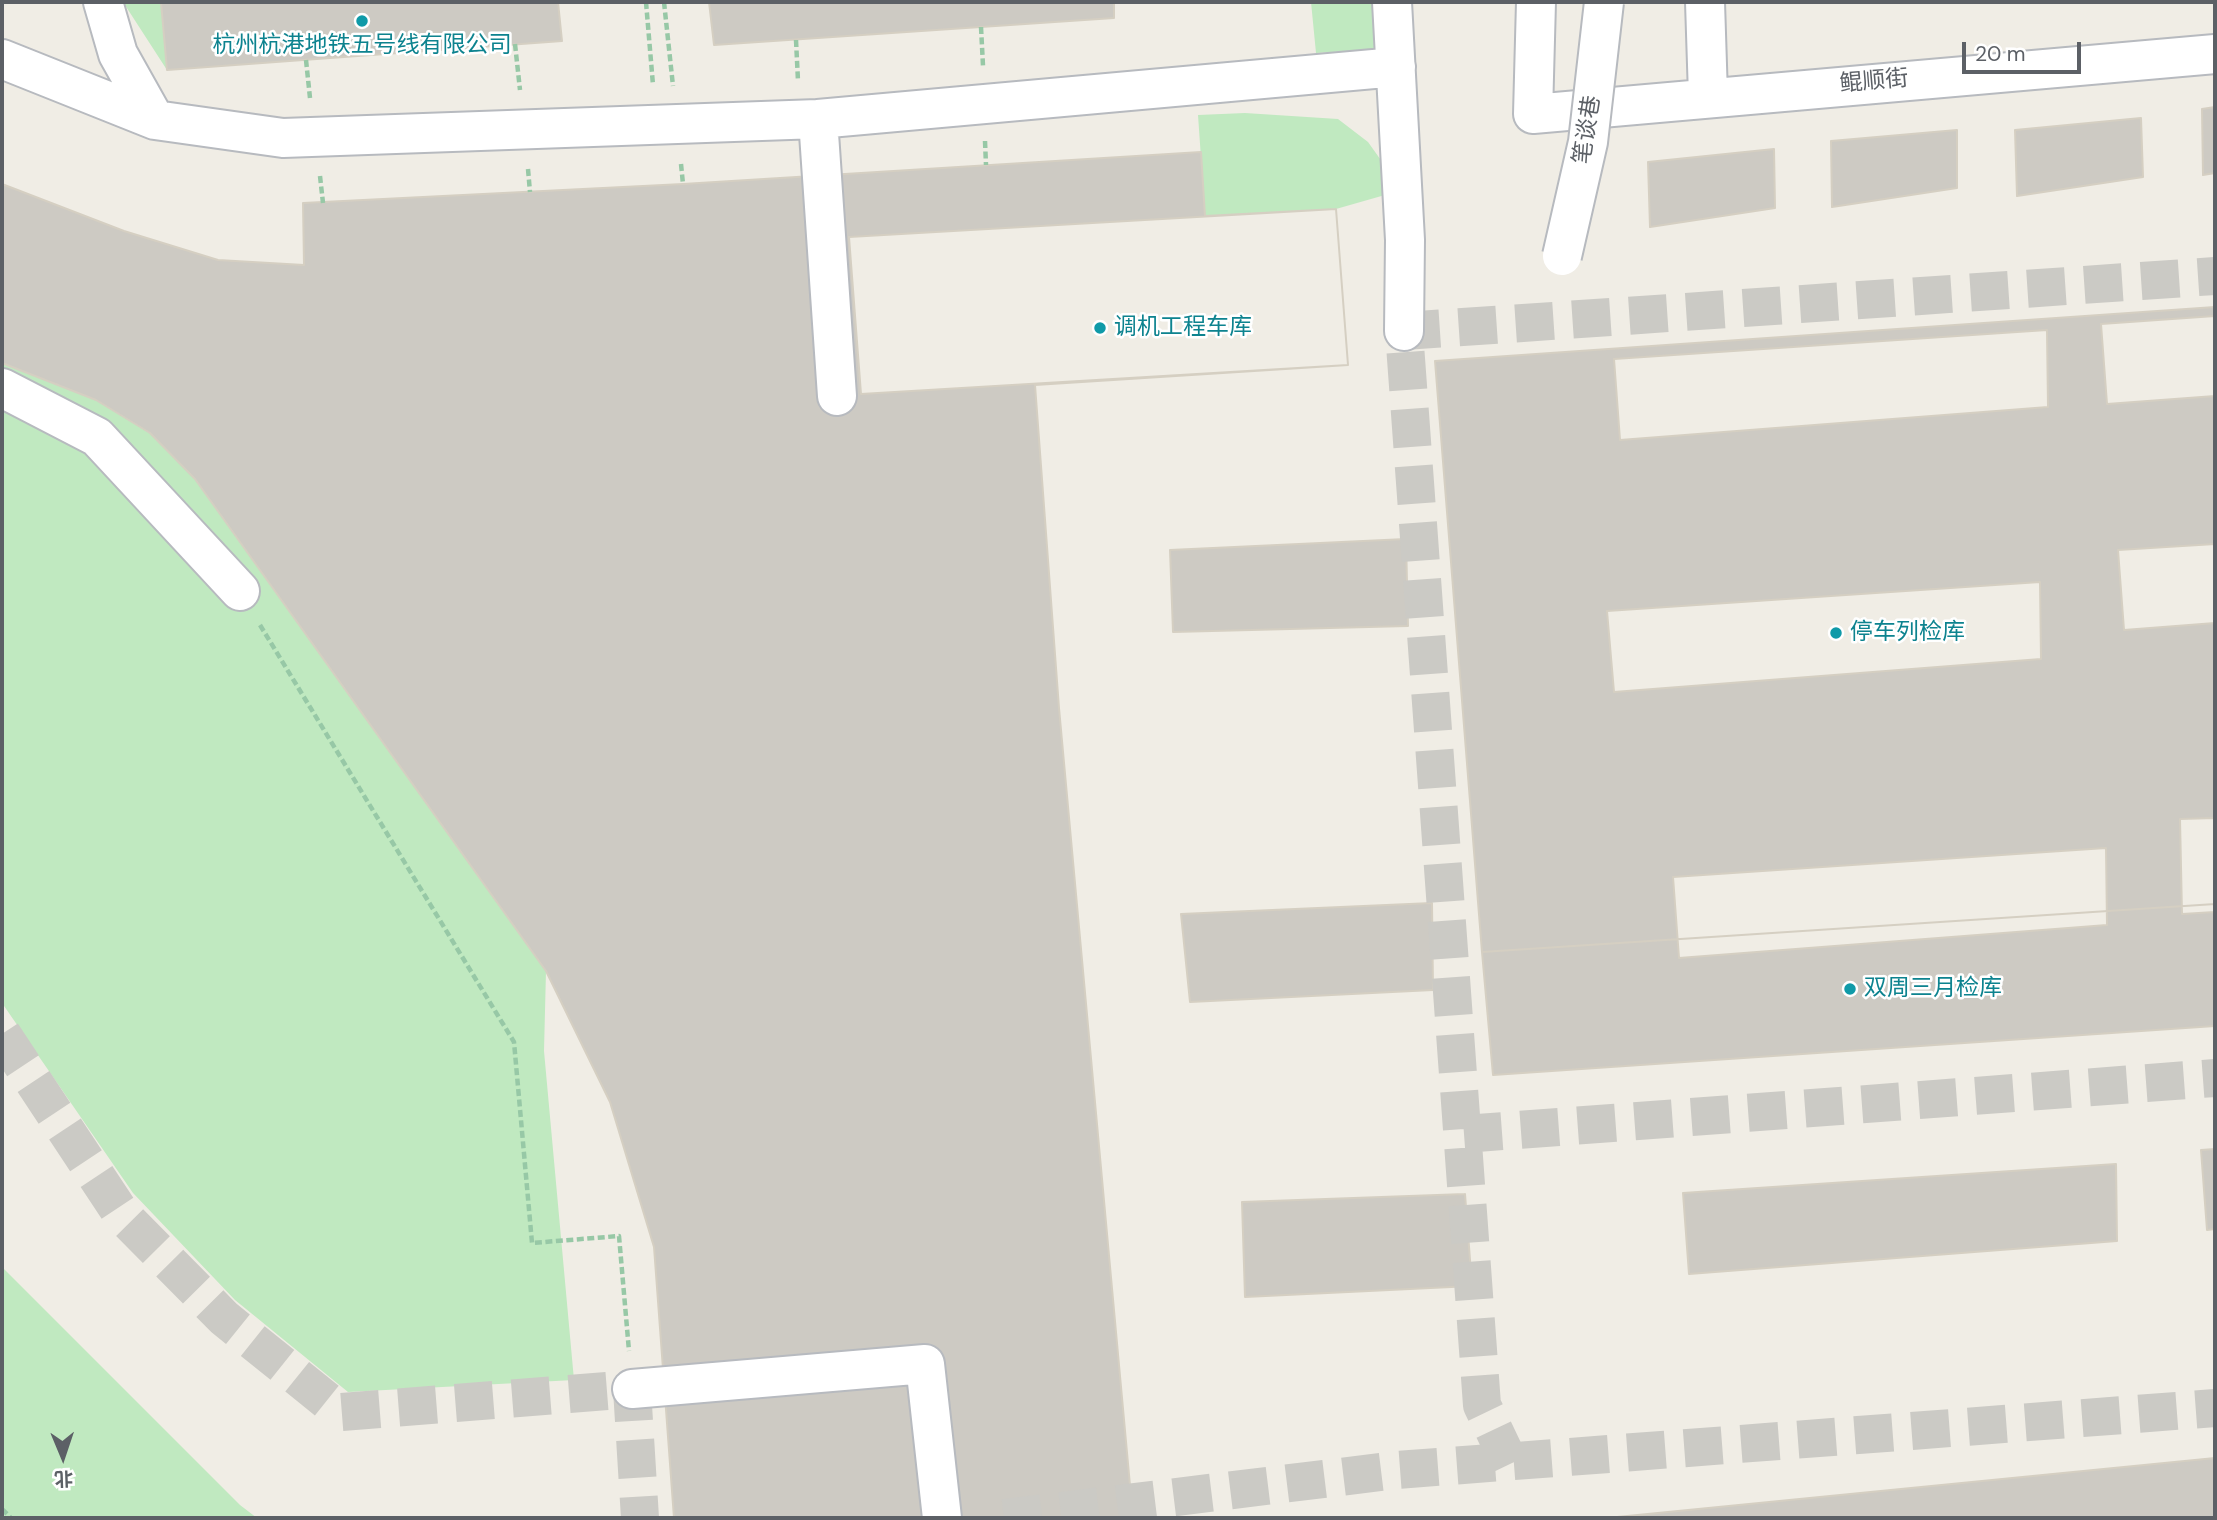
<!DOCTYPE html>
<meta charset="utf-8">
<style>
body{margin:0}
#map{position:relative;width:2217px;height:1520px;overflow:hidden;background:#f0ede5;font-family:"DM Sans","Noto Sans SC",sans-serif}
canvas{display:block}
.frame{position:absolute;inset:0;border:4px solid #5c6066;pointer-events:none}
.north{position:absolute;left:28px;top:1422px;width:70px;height:70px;-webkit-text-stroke:5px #fff;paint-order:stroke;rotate:178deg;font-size:19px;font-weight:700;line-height:28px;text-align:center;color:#5c6066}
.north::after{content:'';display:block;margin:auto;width:24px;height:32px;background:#5c6066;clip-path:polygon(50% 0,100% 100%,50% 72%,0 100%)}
.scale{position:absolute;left:1962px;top:42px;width:119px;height:32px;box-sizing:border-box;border:4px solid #5c6066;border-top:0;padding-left:9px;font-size:21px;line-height:24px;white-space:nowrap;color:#5c6066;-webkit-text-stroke:5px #fff;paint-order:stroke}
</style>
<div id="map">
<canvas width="2217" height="1520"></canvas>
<div class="frame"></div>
<div class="north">北</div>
<div class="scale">20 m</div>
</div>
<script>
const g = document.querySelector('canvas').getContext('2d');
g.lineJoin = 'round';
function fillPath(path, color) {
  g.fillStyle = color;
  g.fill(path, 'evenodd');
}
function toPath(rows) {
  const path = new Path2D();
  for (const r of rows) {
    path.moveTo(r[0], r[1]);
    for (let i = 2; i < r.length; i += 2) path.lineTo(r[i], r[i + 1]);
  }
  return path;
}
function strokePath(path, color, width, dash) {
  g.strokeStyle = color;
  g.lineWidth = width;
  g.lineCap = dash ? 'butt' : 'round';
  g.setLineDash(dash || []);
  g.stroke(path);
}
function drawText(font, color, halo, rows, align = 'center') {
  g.font = font + ' "DM Sans","Noto Sans SC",sans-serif';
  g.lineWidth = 5;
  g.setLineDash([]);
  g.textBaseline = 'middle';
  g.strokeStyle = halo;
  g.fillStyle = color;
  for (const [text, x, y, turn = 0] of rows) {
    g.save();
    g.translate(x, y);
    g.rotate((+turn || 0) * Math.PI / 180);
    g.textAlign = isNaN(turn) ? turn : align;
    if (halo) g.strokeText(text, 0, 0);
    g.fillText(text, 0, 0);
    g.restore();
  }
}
fillPath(toPath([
 [123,2,161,2,167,70],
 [1311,2,1382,2,1385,49,1316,53],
 [1245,113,1338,119,1368,142,1383,163,1385,195,1336,209,1205,216,1198,115],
 [2,363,96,400,150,433,195,479,546,971,544,1051,574,1380,348,1392,235,1300,133,1193,2,1003],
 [2,1267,240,1505,257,1518,2,1518]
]), '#c0e9c0');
const building = toPath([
 [161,2,558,2,562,41,167,70,161,2],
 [709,2,1114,2,1114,18,714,45,709,2],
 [2215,107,2215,173,2203,175,2202,109,2215,107],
 [2141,118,2143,177,2017,196,2015,130,2141,118],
 [1957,130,1957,188,1832,207,1831,141,1957,130],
 [1774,149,1775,208,1650,227,1648,162,1774,149],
 [1201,152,1205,216,1336,209,1348,365,1035,385,1059,708,1133,1518,674,1518,654,1247,610,1102,546,971,195,479,150,433,96,400,2,363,2,184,124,231,218,260,304,265,303,203,683,184,1201,152],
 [1336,209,1348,365,861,394,849,237,1336,209],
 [2215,307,2215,904,1482,952,1435,361,2215,307],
 [2215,316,2215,396,2107,404,2101,324,2215,316],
 [2047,330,2048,407,1620,440,1614,359,2047,330],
 [1406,539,1408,626,1173,632,1170,550,1406,539],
 [2215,544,2215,623,2124,630,2118,550,2215,544],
 [2040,582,2041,659,1614,692,1607,611,2040,582],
 [2215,818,2215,912,2182,914,2180,819,2215,818],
 [2106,848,2107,925,1679,958,1673,877,2106,848],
 [1432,903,1433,990,1190,1002,1181,914,1432,903],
 [2215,904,2215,1026,1493,1075,1482,952,2215,904],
 [2215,1149,2215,1229,2207,1230,2201,1150,2215,1149],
 [2116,1164,2117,1241,1689,1274,1683,1193,2116,1164],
 [1465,1194,1472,1286,1245,1297,1242,1202,1465,1194],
 [2215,1458,2215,1518,1607,1518,2215,1458]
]);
fillPath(building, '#cdcac3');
strokePath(building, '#d5cfc2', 2);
strokePath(toPath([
 [2,1034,122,1215,224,1318,341,1412,632,1389,640,1518],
 [1464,1134,2215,1078],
 [1510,1464,1482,1405,1404,331,2215,276],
 [1004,1518,1397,1470,2215,1408]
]), '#cbcac5', 38, [38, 19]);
const minor = toPath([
 [103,2,118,54,155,120],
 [1392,2,1405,240,1404,331],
 [1536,2,1533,114,2215,54],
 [1705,2,1708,96],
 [2,59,155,120,283,138,818,119],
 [2,388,97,437,240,591],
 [837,396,818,119,1396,67],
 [632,1389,925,1364,942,1518]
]);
strokePath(minor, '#b7babf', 42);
strokePath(toPath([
 [646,2,653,85],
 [664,2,673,86],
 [981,27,983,66],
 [796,40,798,81],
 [515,44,520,90],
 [306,60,310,98],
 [985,141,986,165],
 [681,164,683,184],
 [528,169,530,192],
 [320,176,323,203],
 [260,625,514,1042,532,1243,619,1236,629,1351],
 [2,1509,11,1518]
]), '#97c8a6', 4.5, [7, 3.5]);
strokePath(minor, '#fff', 38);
const minorBridge = toPath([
 [1562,256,1588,142,1604,2]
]);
strokePath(minorBridge, '#b7babf', 42, []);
strokePath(minorBridge, '#fff', 38);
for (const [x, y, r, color] of [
 [362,21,7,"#0f9aa8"],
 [1100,328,7,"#0f9aa8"],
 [1836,633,7,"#0f9aa8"],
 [1850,989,7,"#0f9aa8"]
]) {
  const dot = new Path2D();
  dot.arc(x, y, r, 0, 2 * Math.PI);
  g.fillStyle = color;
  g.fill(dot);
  strokePath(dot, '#fff', 2.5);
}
drawText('23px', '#0d838f', '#fff', [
 ["杭州杭港地铁五号线有限公司",362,46,"center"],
 ["调机工程车库",1114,328],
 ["停车列检库",1850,633],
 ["双周三月检库",1864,989]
], 'left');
drawText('23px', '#5c6066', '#fff', [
 ["鲲顺街",1874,82,-5],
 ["笔谈巷",1588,130,-81]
]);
</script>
